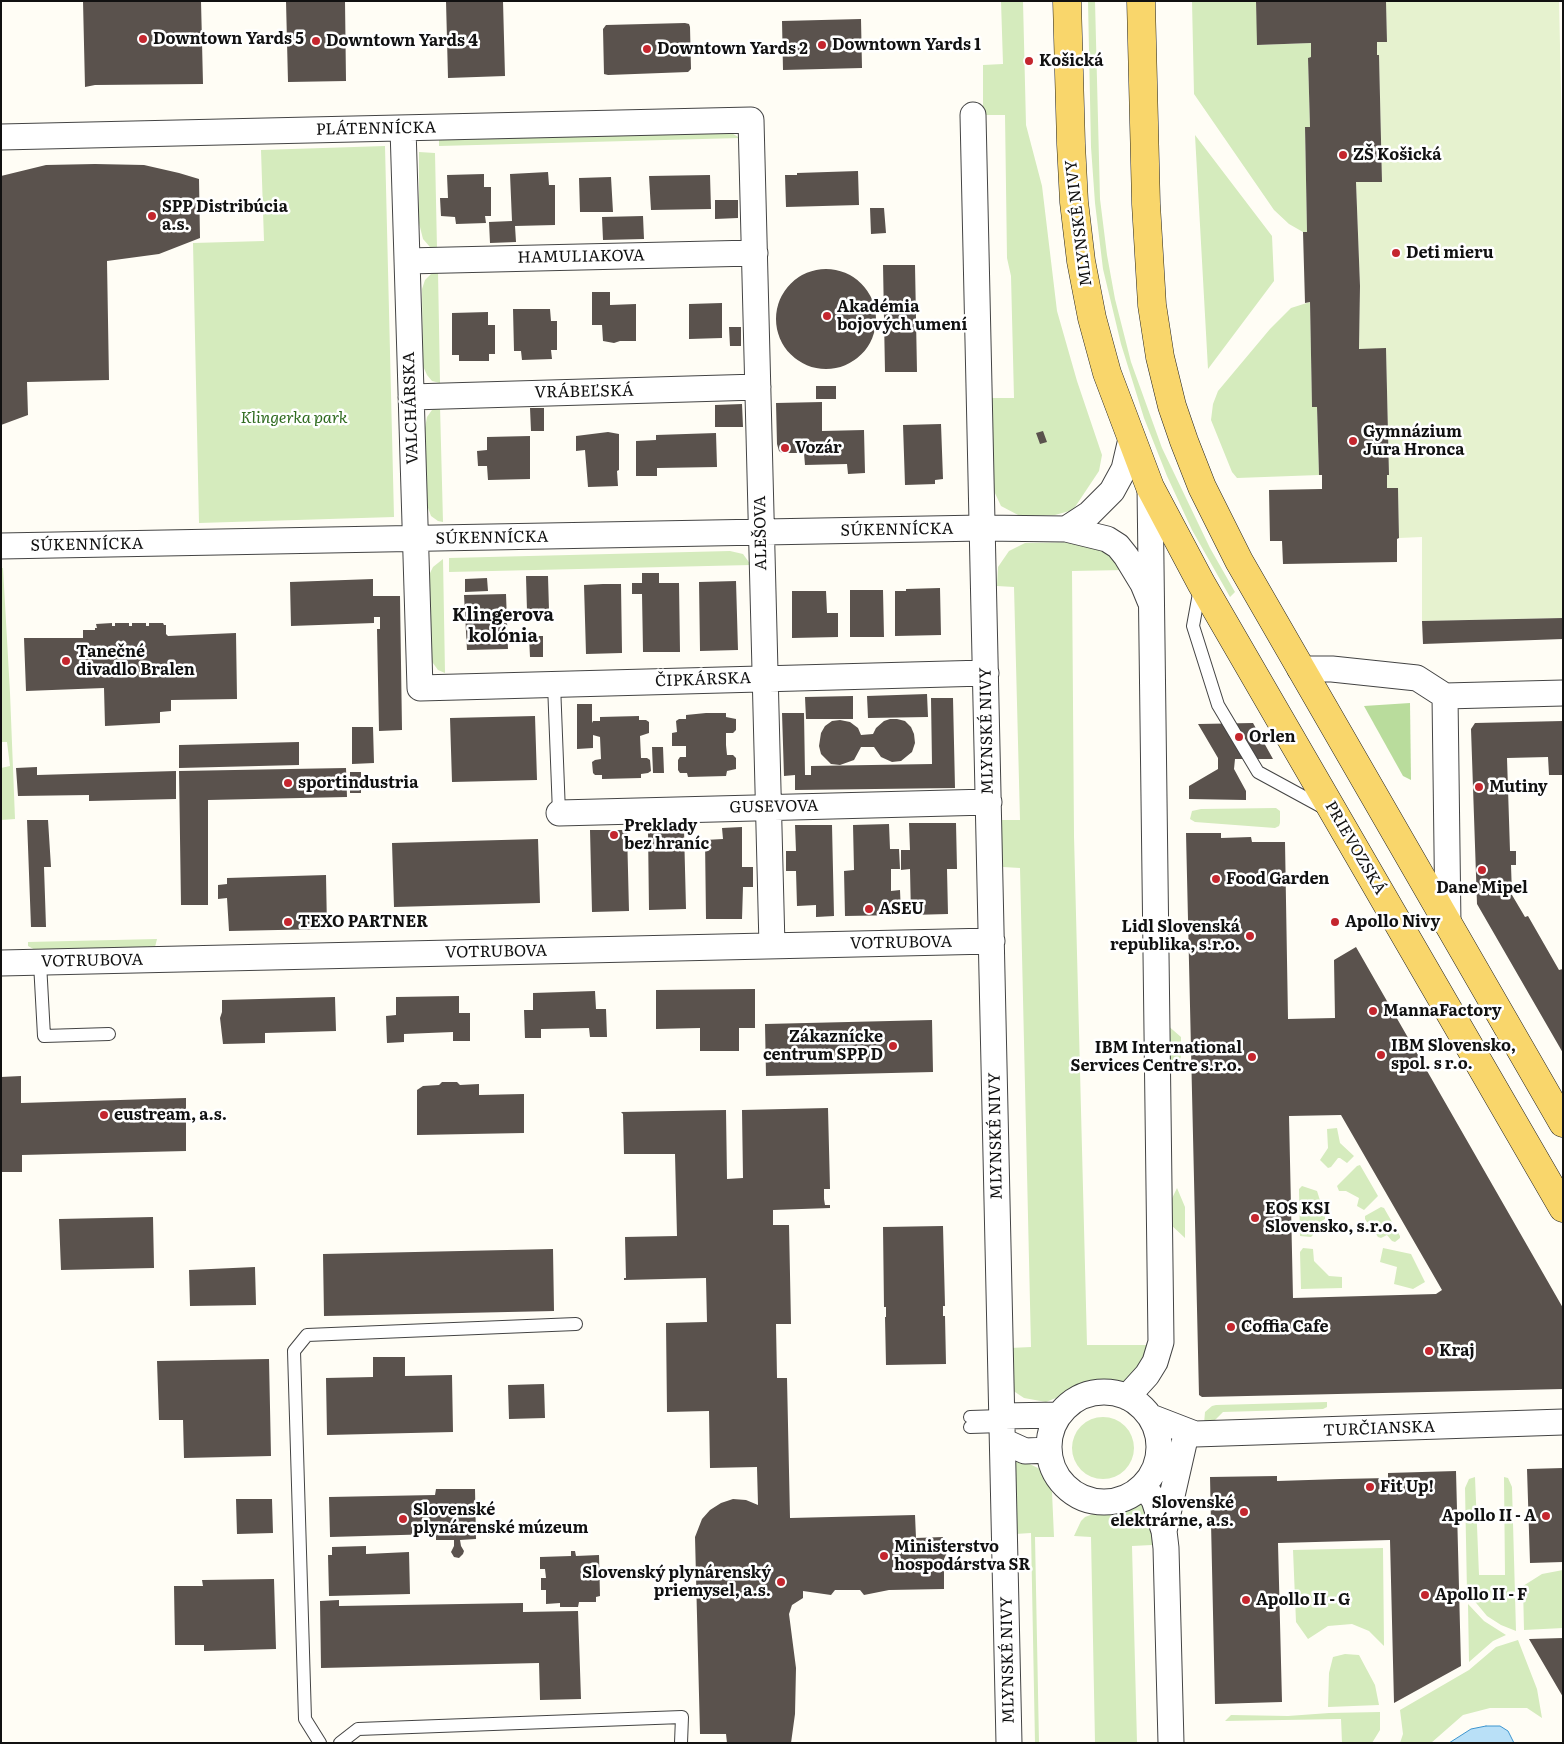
<!DOCTYPE html>
<meta charset="utf-8">
<style>
body{margin:0}
#map{position:relative;width:1564px;height:1744px;overflow:hidden;background:#fffdf5;font-family:Literata,serif}
canvas{display:block}
.frame{position:absolute;inset:0;border:2px solid #111;pointer-events:none}
</style>
<div id="map">
<canvas width="1564" height="1744"></canvas>
<div class="frame"></div>
</div>
<script>
const g = document.querySelector('canvas').getContext('2d');
g.lineJoin = 'round';
function fillPath(path, color) {
  g.fillStyle = color;
  g.fill(path, 'evenodd');
}
function toPath(rows) {
  const path = new Path2D();
  for (const r of rows) {
    if (r.length === 3) {
      path.moveTo(r[0] + r[2], r[1]);
      path.arc(r[0], r[1], r[2], 0, 2 * Math.PI);
      continue;
    }
    path.moveTo(r[0], r[1]);
    for (let i = 2; i < r.length; i += 2) path.lineTo(r[i], r[i + 1]);
  }
  return path;
}
function strokePath(path, color, width, dash) {
  g.strokeStyle = color;
  g.lineWidth = width;
  g.lineCap = dash ? 'butt' : 'round';
  g.setLineDash(dash || []);
  g.stroke(path);
}
function drawText(font, color, halo, rows, align = 'center') {
  g.font = font + ' Literata,serif';
  g.lineWidth = 5;
  g.setLineDash([]);
  g.textBaseline = 'middle';
  g.strokeStyle = halo;
  g.fillStyle = color;
  for (const [text, x, y, turn = 0] of rows) {
    g.save();
    g.translate(x, y);
    g.rotate((+turn || 0) * Math.PI / 180);
    g.textAlign = isNaN(turn) ? turn : align;
    if (halo) g.strokeText(text, 0, 0);
    g.fillText(text, 0, 0);
    g.restore();
  }
}
fillPath(toPath([
 [1001,1,1023,1,1026,125,1042,186,1057,311,1077,381,1102,455,1099,471,1073,510,1055,515,1020,516,1001,506,993,489,991,398,1014,398,1011,276,1007,258,1005,115,983,115,983,65,1003,64],
 [1088,1,1095,1,1100,199,1107,255,1115,299,1131,362,1162,448,1210,548,1235,592,1230,597,1192,530,1167,476,1144,418,1121,344,1103,269,1095,203,1091,147],
 [1192,1,1256,1,1258,45,1311,43,1311,57,1308,58,1310,127,1305,128,1307,232,1303,232,1289,224,1274,210,1194,94],
 [728,131,740,138,439,146,439,137],
 [1195,135,1272,236,1274,281,1208,369],
 [385,146,394,517,199,523,193,243,264,241,261,150],
 [419,152,435,153,437,249,430,247,423,239,419,223],
 [438,271,440,383,432,381,427,375,423,366,422,289,425,280,431,274],
 [1310,302,1312,406,1317,407,1319,475,1237,478,1232,472,1211,420,1213,404,1218,391,1270,329,1291,308],
 [440,406,443,522,438,521,431,516,427,505,425,428,427,417,432,410],
 [1086,542,1102,548,1125,570,1072,571,1074,836,1087,1345,1147,1345,1146,1361,1135,1377,1117,1384,1088,1385,1046,1402,1024,1398,1012,1390,1010,1348,1031,1347,1020,868,1003,867,1000,820,1020,820,1014,587,997,586,998,567,1009,551,1025,543],
 [730,551,743,554,751,565,449,572,449,558],
 [443,559,445,673,438,670,430,659,428,577,433,567],
 [1,568,3,568,10,693,15,819,1,820,1,768,10,766,7,742,1,742],
 [1276,808,1280,811,1280,823,1279,826,1275,828,1195,822,1190,819,1192,811,1201,809],
 [157,939,155,947,37,951,28,946,28,942],
 [1166,1024,1181,1037,1181,1057,1178,1063,1169,1066],
 [1337,1128,1340,1143,1354,1156,1347,1163,1340,1158,1338,1158,1331,1167,1328,1168,1320,1160,1328,1148,1327,1129],
 [1360,1165,1378,1196,1364,1210,1357,1206,1359,1198,1346,1191,1339,1191,1337,1186,1357,1166],
 [1302,1186,1317,1191,1325,1216,1325,1219,1312,1227,1313,1235,1311,1237,1300,1236,1299,1189],
 [1177,1188,1185,1207,1185,1238,1169,1223,1167,1209],
 [1381,1207,1384,1208,1400,1236,1400,1238,1395,1242,1392,1241,1387,1235,1381,1238,1378,1237,1376,1234,1378,1225,1367,1222,1365,1219,1365,1216],
 [1303,1248,1313,1249,1314,1261,1329,1276,1342,1277,1342,1288,1301,1289,1300,1252],
 [1383,1248,1411,1254,1425,1282,1413,1289,1394,1284,1397,1267,1380,1262],
 [1327,1402,1327,1407,1323,1409,1223,1412,1213,1422,1204,1424,1205,1412,1212,1406,1216,1405],
 [1103,1448,31],
 [1015,1457,1040,1469,1052,1492,1054,1537,1035,1537,1039,1743,1035,1743,1031,1533,1015,1534],
 [1475,1477,1479,1575,1505,1575,1504,1477,1508,1478,1512,1487,1516,1631,1501,1625,1487,1616,1467,1592,1465,1488,1469,1479],
 [1142,1503,1152,1523,1152,1545,1132,1546,1137,1743,1095,1743,1091,1537,1074,1536,1081,1521,1085,1517,1093,1514,1113,1512],
 [1383,1548,1384,1646,1369,1631,1352,1624,1328,1626,1308,1639,1296,1622,1293,1550],
 [1563,1570,1563,1628,1524,1630,1523,1586,1542,1574],
 [1468,1604,1484,1621,1506,1635,1493,1641,1469,1662],
 [1518,1640,1537,1689,1542,1718,1527,1708,1490,1708,1463,1715,1431,1743,1400,1743,1403,1734,1400,1710,1469,1670,1496,1647],
 [1345,1654,1359,1655,1375,1685,1379,1705,1328,1707,1329,1673,1333,1657],
 [1380,1712,1380,1730,1372,1743,1342,1743,1341,1719,1225,1721,1231,1715,1288,1716,1329,1713]
]), '#d5ebbd');
fillPath(toPath([
 [1410,703,1411,780,1403,776,1364,706]
]), '#b9dc9c');
fillPath(toPath([
 [1386,1,1559,1,1563,179,1563,618,1422,621,1422,537,1399,538,1398,488,1387,488,1387,475,1389,474,1386,349,1359,349,1360,286,1356,182,1382,181,1379,56,1377,55,1377,42,1387,42]
]), '#e6f2cf');
const water = toPath([
 [1486,1726,1500,1726,1508,1731,1514,1743,1449,1743,1471,1729,1486,1726]
]);
fillPath(water, '#b9e0f7');
strokePath(water, '#3f96cf', 1);
fillPath(toPath([
 [83,1,201,1,203,84,95,85,85,87],
 [286,1,345,1,346,81,288,82],
 [446,1,503,1,505,76,448,78],
 [1256,1,1386,1,1387,42,1377,42,1377,55,1379,55,1382,182,1356,182,1360,286,1359,349,1386,348,1389,475,1387,475,1387,488,1398,488,1399,538,1397,539,1397,562,1283,564,1282,541,1270,541,1269,490,1322,489,1322,475,1319,475,1317,407,1312,407,1310,302,1305,303,1303,232,1307,232,1305,127,1310,127,1308,58,1311,57,1311,43,1257,45],
 [861,19,862,68,783,70,782,21],
 [685,23,689,24,690,27,691,69,688,72,608,75,604,74,603,29,606,25],
 [95,164,144,165,179,173,199,179,200,238,159,254,107,261,109,380,27,382,28,415,1,425,1,176,46,165],
 [858,171,859,205,786,207,785,175,797,175,797,173],
 [548,172,549,185,555,185,555,225,515,226,516,242,490,243,489,222,512,221,510,174],
 [484,174,484,187,491,187,491,216,485,216,486,223,456,224,455,217,441,216,440,198,448,198,447,175],
 [710,175,711,209,651,210,649,176],
 [611,177,613,212,580,212,579,178],
 [715,200,738,200,738,218,715,219],
 [870,208,884,208,886,233,871,234],
 [643,216,644,239,603,240,602,217],
 [883,265,915,265,917,372,885,372],
 [826,319,50],
 [592,292,610,292,610,305,636,304,636,341,620,341,614,343,603,341,602,325,592,325],
 [722,303,722,338,689,339,689,304],
 [513,309,550,309,551,321,557,321,557,350,551,350,552,359,522,360,521,351,514,351],
 [488,312,488,325,495,325,495,354,489,354,489,361,459,361,459,355,452,355,452,313],
 [729,327,741,327,741,346,730,346],
 [816,386,836,386,836,399,816,399],
 [822,402,822,431,864,430,865,473,848,474,847,464,805,465,804,453,782,453,779,451,777,444,776,403],
 [742,404,743,427,715,427,715,405],
 [530,408,544,408,544,431,531,431],
 [941,424,943,479,935,480,935,484,905,485,903,425],
 [1043,431,1047,442,1040,444,1036,433],
 [608,432,619,434,619,470,617,471,618,486,588,487,585,450,576,451,576,436],
 [716,433,717,467,657,468,657,476,636,476,636,441,656,440,656,435],
 [530,436,530,479,488,480,487,466,478,466,477,451,487,450,487,437],
 [642,573,659,573,659,583,679,583,680,652,643,652,642,594,632,594,632,583,642,583],
 [526,576,548,576,549,610,527,611],
 [487,578,488,591,465,592,465,579],
 [373,579,373,596,400,596,402,730,379,731,377,629,380,629,380,617,374,617,374,623,291,626,290,582],
 [736,581,738,650,700,651,699,582],
 [603,584,621,584,622,653,586,654,584,585],
 [940,588,941,635,895,636,895,591,906,591,906,589],
 [850,590,883,590,884,637,850,637],
 [792,591,826,591,827,613,838,613,838,637,792,638],
 [506,594,508,649,467,650,464,595],
 [1563,618,1563,639,1423,644,1422,621],
 [112,623,112,626,115,626,115,623,129,623,129,626,132,626,132,623,146,623,146,626,149,626,149,623,163,623,164,625,166,625,166,634,168,636,236,633,237,699,171,700,171,711,160,712,160,723,105,726,104,688,26,691,24,638,83,638,83,630,95,630,95,628,97,628,96,624],
 [529,636,543,636,543,657,530,657],
 [927,694,928,717,868,718,867,696],
 [853,696,853,719,806,719,805,697],
 [931,698,953,698,955,788,795,790,795,775,784,776,782,713,804,713,805,775,811,775,811,766,932,764],
 [577,704,592,704,592,723,593,721,600,721,600,717,639,716,639,720,646,720,649,722,649,733,640,736,641,758,647,758,650,760,651,771,648,773,641,774,641,778,602,779,602,775,595,775,593,773,592,762,595,760,601,759,600,737,593,735,593,748,577,749],
 [706,713,726,713,726,717,736,719,736,730,733,733,726,733,726,745,727,755,733,755,736,758,736,769,727,771,726,776,688,777,687,773,680,773,678,770,678,760,680,757,686,757,686,746,672,746,672,733,677,732,676,721,679,719,686,719,686,715],
 [535,716,537,780,452,782,450,718],
 [890,719,897,719,905,721,911,727,914,734,915,743,912,752,901,761,892,762,881,757,874,747,861,747,854,760,840,765,831,764,821,754,819,746,821,733,825,726,832,721,840,720,850,722,858,728,861,735,873,734,876,728,884,721],
 [1563,721,1563,775,1549,775,1548,757,1507,758,1510,851,1516,851,1516,865,1511,865,1512,895,1525,917,1528,916,1559,970,1563,969,1563,1053,1477,904,1471,729,1475,723],
 [1253,723,1273,759,1235,759,1234,769,1246,791,1246,800,1189,799,1189,786,1218,769,1218,758,1198,724],
 [352,727,373,727,374,763,352,764],
 [299,742,299,765,179,768,179,745],
 [652,747,663,747,664,773,653,773],
 [37,767,37,775,176,771,176,799,89,801,89,795,18,796,16,768],
 [346,768,347,797,208,800,208,905,181,905,179,771],
 [350,772,361,772,361,793,350,793],
 [27,820,48,820,51,867,44,867,46,927,31,927],
 [909,823,956,823,957,869,947,869,948,914,911,915,910,869,901,870,901,850,910,850],
 [889,824,890,849,899,849,900,869,891,869,891,891,900,890,901,915,845,916,844,871,854,870,853,825],
 [795,825,832,825,834,916,816,917,816,905,797,906,796,871,786,871,786,851,796,851],
 [742,827,742,867,753,867,753,887,743,887,742,919,706,919,705,840,723,839,722,828],
 [684,829,686,909,649,910,648,830],
 [590,830,627,830,629,911,592,912],
 [1186,833,1221,833,1221,838,1251,837,1252,842,1285,842,1288,1019,1335,1018,1334,960,1356,947,1563,1308,1563,1389,1202,1397,1199,1395],
 [1341,1115,1442,1290,1436,1294,1293,1298,1289,1116],
 [538,839,540,903,394,907,392,843],
 [326,875,327,929,229,931,227,898,218,899,218,885,227,884,227,878],
 [755,989,755,1028,739,1028,739,1051,700,1051,700,1028,656,1029,656,990],
 [595,991,596,1009,606,1009,607,1037,590,1037,589,1028,541,1029,541,1038,525,1038,524,1010,533,1010,533,993],
 [459,996,459,1013,470,1013,470,1041,453,1041,453,1032,404,1034,404,1042,387,1043,386,1016,396,1015,396,997],
 [335,997,336,1031,265,1033,265,1043,223,1044,220,1018,222,1012,222,1000],
 [932,1020,933,1072,766,1076,765,1024],
 [21,1076,21,1103,186,1098,186,1151,22,1155,22,1172,1,1172,1,1077],
 [442,1082,457,1082,460,1085,479,1084,479,1095,524,1094,524,1133,417,1135,417,1090,423,1086,439,1085],
 [828,1108,830,1189,824,1189,824,1199,825,1205,830,1205,830,1208,773,1210,773,1225,789,1225,791,1324,776,1324,777,1378,787,1378,790,1518,915,1515,916,1538,943,1537,943,1541,951,1544,944,1559,944,1589,889,1590,864,1595,860,1590,835,1590,831,1595,803,1591,803,1598,792,1605,789,1614,796,1668,795,1714,791,1743,727,1743,726,1734,700,1734,695,1537,702,1519,710,1510,721,1503,733,1499,746,1500,758,1505,757,1467,710,1468,709,1411,667,1412,666,1323,707,1322,706,1278,624,1280,624,1278,626,1278,625,1237,677,1236,675,1154,624,1154,623,1114,621,1112,726,1110,727,1179,743,1178,742,1110],
 [153,1217,154,1268,61,1270,59,1219],
 [943,1226,945,1306,943,1306,943,1316,945,1316,946,1364,886,1365,885,1317,886,1317,886,1307,884,1307,883,1227],
 [553,1249,554,1311,324,1316,323,1254],
 [255,1267,256,1305,190,1306,189,1270],
 [373,1357,405,1357,405,1376,452,1375,453,1432,327,1435,326,1378,373,1377],
 [269,1359,271,1456,184,1458,183,1420,159,1420,157,1361],
 [544,1384,545,1418,509,1419,508,1385],
 [1563,1468,1563,1562,1530,1563,1527,1469],
 [1456,1471,1461,1666,1394,1703,1390,1540,1278,1543,1282,1702,1215,1704,1210,1477,1277,1476,1277,1481,1340,1479,1388,1478,1388,1473],
 [436,1489,475,1489,476,1539,460,1540,461,1546,464,1551,463,1554,459,1558,454,1557,451,1552,454,1546,454,1540,436,1540,436,1534,330,1537,329,1497,435,1495],
 [236,1499,272,1499,273,1533,237,1534],
 [366,1546,366,1554,409,1552,410,1594,329,1596,328,1555,332,1555,332,1547],
 [571,1551,575,1551,576,1556,599,1555,600,1596,596,1597,596,1602,579,1602,578,1607,560,1607,560,1603,546,1604,546,1590,541,1590,541,1578,546,1578,545,1569,540,1569,540,1557,571,1556],
 [274,1579,276,1649,204,1651,204,1645,175,1645,174,1586,203,1586,202,1580],
 [339,1600,339,1606,523,1603,523,1612,578,1611,581,1699,540,1700,539,1663,321,1668,320,1601],
 [1563,1638,1563,1697,1529,1639]
]), '#5a524d');
const lane = toPath([
 [1200,588,1193,626,1218,705,1258,772,1326,809],
 [554,684,559,813],
 [40,963,44,1036,109,1034],
 [970,1417,1002,1416],
 [970,1427,1002,1426],
 [320,1743,305,1719,294,1351,307,1335,576,1324],
 [340,1743,358,1729,682,1717,681,1743]
]);
const street = toPath([
 [973,115,1009,1743],
 [403,128,420,688,986,673],
 [1,137,751,120,772,946],
 [407,261,755,253],
 [411,397,758,387],
 [1066,529,1089,514,1112,491,1124,469,1131,439],
 [1,546,982,528,1066,529,1107,539,1118,546,1126,556,1143,584,1150,601],
 [1300,669,1332,669,1417,678,1445,696,1563,693],
 [1445,696,1448,925],
 [559,813,989,802],
 [1,963,992,941],
 [1104,1447,55],
 [1127,1397,1147,1375,1155,1362,1161,1342,1150,487],
 [1002,1416,1059,1415],
 [1151,1417,1195,1434,1563,1422],
 [1003,1441,1025,1451,1049,1450],
 [1144,1486,1154,1500,1164,1531,1166,1548,1171,1743],
 [1164,1531,1184,1443]
]);
const primary = toPath([
 [1067,1,1071,144,1074,202,1081,261,1092,318,1107,373,1150,487,1201,583,1563,1208],
 [1141,1,1146,204,1152,305,1160,357,1172,406,1184,441,1202,487,1239,561,1563,1123]
]);
strokePath(lane, '#444', 14);
strokePath(street, '#444', 27);
strokePath(primary, '#222', 29);
strokePath(lane, '#fff', 12);
strokePath(street, '#fff', 25);
strokePath(primary, '#f9d66b', 28);
for (const [x, y, r, color] of [
 [143,39,5,"#c4262e"],
 [316,41,5,"#c4262e"],
 [822,45,5,"#c4262e"],
 [647,49,5,"#c4262e"],
 [1029,61,5,"#c4262e"],
 [1343,155,5,"#c4262e"],
 [152,216,5,"#c4262e"],
 [1396,253,5,"#c4262e"],
 [827,316,5,"#c4262e"],
 [1353,441,5,"#c4262e"],
 [785,448,5,"#c4262e"],
 [66,661,5,"#c4262e"],
 [1239,737,5,"#c4262e"],
 [288,783,5,"#c4262e"],
 [1479,787,5,"#c4262e"],
 [614,835,5,"#c4262e"],
 [1482,870,5,"#c4262e"],
 [1216,879,5,"#c4262e"],
 [869,909,5,"#c4262e"],
 [288,922,5,"#c4262e"],
 [1335,922,5,"#c4262e"],
 [1250,936,5,"#c4262e"],
 [1373,1011,5,"#c4262e"],
 [893,1046,5,"#c4262e"],
 [1381,1055,5,"#c4262e"],
 [1252,1057,5,"#c4262e"],
 [104,1115,5,"#c4262e"],
 [1255,1218,5,"#c4262e"],
 [1231,1327,5,"#c4262e"],
 [1429,1351,5,"#c4262e"],
 [1370,1487,5,"#c4262e"],
 [1244,1512,5,"#c4262e"],
 [1546,1516,5,"#c4262e"],
 [403,1519,5,"#c4262e"],
 [884,1556,5,"#c4262e"],
 [781,1582,5,"#c4262e"],
 [1425,1595,5,"#c4262e"],
 [1246,1600,5,"#c4262e"]
]) {
  const dot = new Path2D();
  dot.arc(x, y, r, 0, 2 * Math.PI);
  g.fillStyle = color;
  g.fill(dot);
  strokePath(dot, '#fff', 2);
}
drawText('bold 16px', '#111', '#fff', [
 ["Downtown Yards 5",153,39],
 ["Downtown Yards 4",326,41],
 ["Downtown Yards 1",832,45],
 ["Downtown Yards 2",657,49],
 ["Košická",1039,61],
 ["ZŠ Košická",1353,155],
 ["SPP Distribúcia",162,207],
 ["a.s.",162,225],
 ["Deti mieru",1406,253],
 ["Akadémia",837,307],
 ["bojových umení",837,325],
 ["Gymnázium",1363,432],
 ["Jura Hronca",1363,450],
 ["Vozár",795,448],
 ["Tanečné",76,652],
 ["divadlo Bralen",76,670],
 ["Orlen",1249,737],
 ["sportindustria",298,783],
 ["Mutiny",1489,787],
 ["Preklady",624,826],
 ["bez hraníc",624,844],
 ["Food Garden",1226,879],
 ["Dane Mipel",1482,888,"center"],
 ["ASEU",879,909],
 ["TEXO PARTNER",298,922],
 ["Apollo Nivy",1345,922],
 ["Lidl Slovenská",1240,927,"right"],
 ["republika, s.r.o.",1240,945,"right"],
 ["MannaFactory",1383,1011],
 ["Zákaznícke",883,1037,"right"],
 ["centrum SPP D",883,1055,"right"],
 ["IBM Slovensko,",1391,1046],
 ["spol. s r.o.",1391,1064],
 ["IBM International",1242,1048,"right"],
 ["Services Centre s.r.o.",1242,1066,"right"],
 ["eustream, a.s.",114,1115],
 ["EOS KSI",1265,1209],
 ["Slovensko, s.r.o.",1265,1227],
 ["Coffia Cafe",1241,1327],
 ["Kraj",1439,1351],
 ["Fit Up!",1380,1487],
 ["Slovenské",1234,1503,"right"],
 ["elektrárne, a.s.",1234,1521,"right"],
 ["Slovenské",413,1510],
 ["plynárenské múzeum",413,1528],
 ["Apollo II - A",1536,1516,"right"],
 ["Ministerstvo",894,1547],
 ["hospodárstva SR",894,1565],
 ["Slovenský plynárenský",771,1573,"right"],
 ["priemysel, a.s.",771,1591,"right"],
 ["Apollo II - F",1435,1595],
 ["Apollo II - G",1256,1600]
], 'left');
drawText('16px', '#111', '#fff', [
 ["PLÁTENNÍCKA",376,129,-1],
 ["MLYNSKÉ NIVY",1079,223,-97],
 ["HAMULIAKOVA",581,257,-1],
 ["VRÁBEĽSKÁ",584,392,-1],
 ["VALCHÁRSKA",411,408,-92],
 ["SÚKENNÍCKA",897,530,-1],
 ["ALEŠOVA",761,533,-91],
 ["SÚKENNÍCKA",492,538,-1],
 ["SÚKENNÍCKA",87,545,-1],
 ["ČIPKÁRSKA",703,680,-2],
 ["MLYNSKÉ NIVY",987,731,-91],
 ["GUSEVOVA",774,807,-1],
 ["PRIEVOZSKÁ",1355,848,60],
 ["VOTRUBOVA",901,943,-1],
 ["VOTRUBOVA",496,952,-1],
 ["VOTRUBOVA",92,961,-1],
 ["MLYNSKÉ NIVY",996,1136,-91],
 ["TURČIANSKA",1379,1429,-2],
 ["MLYNSKÉ NIVY",1008,1660,-91]
]);
drawText('italic 16px', '#2f6b1f', '#fff', [
 ["Klingerka park",294,418]
]);
drawText('bold 18px', '#111', '#fff', [
 ["Klingerova",503,616],
 ["kolónia",503,637]
]);
</script>
